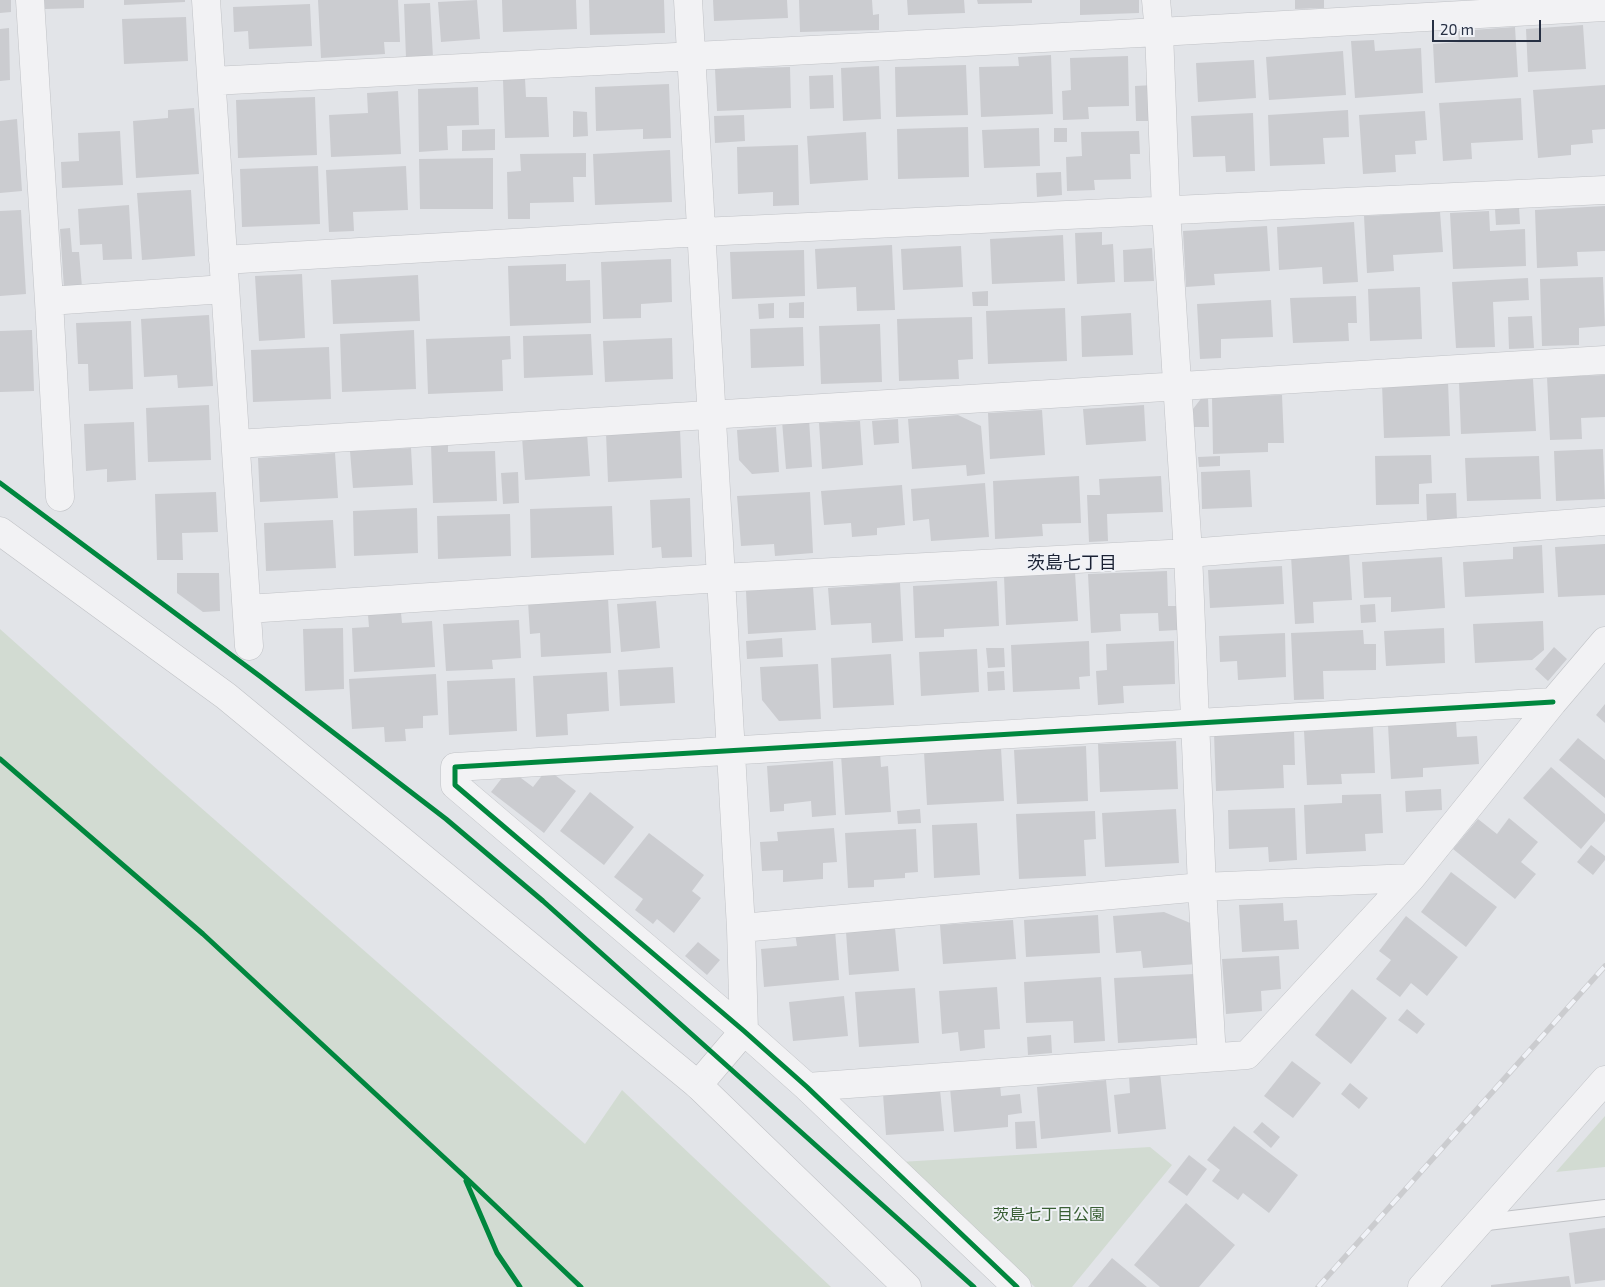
<!DOCTYPE html>
<meta charset="utf-8">
<style>
body{margin:0}
#map{position:relative;width:1605px;height:1287px;overflow:hidden;background:#e2e4e8;font-family:"Exo 2",sans-serif}
canvas{display:block}
.scale{position:absolute;left:1432px;top:20px;width:109px;height:22px;box-sizing:border-box;border:2px solid #273043;border-top:0;padding-left:6px;font-size:15px;line-height:18px;white-space:nowrap;color:#273043;-webkit-text-stroke:4px #f0f2f7;paint-order:stroke}
</style>
<div id="map">
<canvas width="1605" height="1287"></canvas>
<div class="scale">20 m</div>
</div>
<script>
const g = document.querySelector('canvas').getContext('2d');
g.lineJoin = 'round';
function fillPath(path, color) {
  g.fillStyle = color;
  g.fill(path, 'evenodd');
}
function toPath(rows) {
  const path = new Path2D();
  for (const r of rows) {
    path.moveTo(r[0], r[1]);
    for (let i = 2; i < r.length; i += 2) path.lineTo(r[i], r[i + 1]);
  }
  return path;
}
function strokePath(path, color, width, dash) {
  g.strokeStyle = color;
  g.lineWidth = width;
  g.lineCap = dash ? 'butt' : 'round';
  g.setLineDash(dash || []);
  g.stroke(path);
}
function drawText(font, color, halo, rows, align = 'center') {
  g.font = font + ' "Exo 2","Noto Sans JP",sans-serif';
  g.lineWidth = 4;
  g.setLineDash([]);
  g.textBaseline = 'middle';
  g.strokeStyle = halo;
  g.fillStyle = color;
  for (const [text, x, y, turn = 0] of rows) {
    g.save();
    g.translate(x, y);
    g.rotate((+turn || 0) * Math.PI / 180);
    g.textAlign = isNaN(turn) ? turn : align;
    if (halo) g.strokeText(text, 0, 0);
    g.fillText(text, 0, 0);
    g.restore();
  }
}
fillPath(toPath([
 [0,629,159,771,585,1144,622,1090,831,1287,0,1287],
 [1605,1116,1605,1167,1556,1172],
 [1150,1147,1172,1165,1072,1287,1035,1287,900,1162]
]), '#d2dbd2');
fillPath(toPath([
 [0,0,11,0,11,12,0,13],
 [44,0,84,0,84,8,45,9],
 [124,0,185,0,185,2,124,5],
 [318,0,398,0,400,42,384,42,385,54,321,58],
 [477,0,480,39,441,42,438,2],
 [502,0,576,0,577,29,503,32],
 [589,0,664,0,665,33,590,35],
 [713,0,787,0,788,18,714,21],
 [799,0,872,0,873,15,879,14,879,30,800,32],
 [907,0,964,0,965,13,908,15],
 [977,0,1032,0,1032,3,978,4],
 [1080,0,1139,0,1139,13,1080,15],
 [1295,0,1324,0,1324,8,1295,9],
 [430,3,433,57,406,58,404,4],
 [310,4,312,46,249,49,248,31,234,32,233,7],
 [186,17,188,61,124,64,122,19],
 [1583,25,1586,69,1528,72,1526,29],
 [1515,27,1518,77,1435,83,1433,44,1459,42,1458,31],
 [9,28,10,80,0,81,0,29],
 [1374,40,1375,51,1421,48,1423,93,1355,98,1351,41],
 [1343,51,1346,95,1269,100,1266,57],
 [1051,55,1053,114,981,117,979,67,1019,66,1018,57],
 [1128,56,1129,106,1088,107,1089,119,1063,120,1062,91,1071,90,1070,58],
 [1254,60,1256,98,1198,102,1196,63],
 [966,65,968,115,896,117,895,67],
 [879,66,881,119,843,121,841,68],
 [790,67,791,108,717,111,715,69],
 [833,75,834,108,810,109,809,76],
 [525,79,526,97,547,97,549,137,505,138,503,80],
 [669,84,671,138,643,139,643,129,596,131,595,87],
 [1154,85,1155,121,1136,121,1135,86],
 [1605,85,1605,129,1592,130,1593,143,1571,145,1571,155,1538,158,1533,90],
 [478,87,479,125,447,126,448,150,419,152,418,89],
 [398,91,401,154,331,157,329,115,368,113,367,93],
 [315,97,317,155,238,158,236,100],
 [1521,98,1523,140,1471,143,1472,159,1443,161,1439,103],
 [194,108,199,174,136,178,133,121,168,118,168,110],
 [1348,110,1349,137,1323,138,1325,164,1270,166,1268,115],
 [573,111,587,112,588,136,573,137],
 [1425,111,1427,140,1415,141,1416,154,1395,155,1396,172,1363,174,1359,115],
 [1253,113,1255,171,1226,172,1225,156,1193,157,1191,116],
 [744,115,745,141,715,143,714,116],
 [17,119,22,191,0,193,0,121],
 [968,127,969,177,898,179,897,129],
 [1039,128,1040,166,984,168,982,130],
 [1054,128,1067,128,1067,142,1054,142],
 [495,129,495,150,462,151,462,130],
 [120,131,123,185,62,188,61,162,79,161,78,133],
 [1139,131,1140,154,1130,154,1131,179,1094,180,1095,190,1067,191,1066,157,1082,156,1081,132],
 [866,132,868,180,810,184,807,136],
 [798,145,799,205,773,206,773,192,738,194,737,147],
 [670,150,672,202,595,205,593,154],
 [586,153,586,177,573,177,574,202,530,203,530,219,508,219,507,172,521,171,520,154],
 [493,158,493,209,420,209,419,159],
 [318,166,320,224,242,227,240,169],
 [406,166,408,210,353,212,354,231,329,232,326,170],
 [1061,172,1062,195,1037,197,1036,173],
 [191,190,195,256,142,260,137,193],
 [129,205,132,259,103,260,102,244,80,245,78,209],
 [1605,206,1605,251,1577,252,1578,266,1537,268,1535,210],
 [1519,207,1520,224,1496,225,1495,209],
 [21,210,26,294,0,296,0,211],
 [1489,211,1490,231,1525,229,1526,266,1453,269,1450,213],
 [1440,212,1443,252,1393,255,1394,271,1367,273,1364,216],
 [1354,222,1358,282,1323,284,1322,267,1279,270,1277,227],
 [1267,226,1270,271,1214,274,1215,285,1186,287,1183,231],
 [70,228,72,252,79,252,82,287,64,288,60,229],
 [1102,232,1102,245,1113,244,1115,282,1077,284,1075,233],
 [1063,235,1065,281,992,284,990,239],
 [892,245,895,310,857,311,856,287,817,289,815,249],
 [961,246,963,287,903,290,901,249],
 [1152,248,1154,281,1124,282,1123,250],
 [804,250,805,296,732,299,730,252],
 [671,259,672,302,641,304,641,318,603,319,601,262],
 [566,264,566,281,590,280,591,323,510,326,508,266],
 [302,274,305,338,259,341,255,276],
 [418,275,420,321,333,324,331,280],
 [1603,277,1605,326,1579,328,1579,345,1542,346,1540,279],
 [1528,278,1529,300,1493,302,1495,347,1456,348,1452,282],
 [1420,287,1422,339,1370,341,1368,289],
 [988,291,988,306,973,306,972,292],
 [1356,296,1357,323,1348,323,1349,341,1293,343,1290,298],
 [1271,300,1273,337,1221,339,1221,358,1200,359,1197,304],
 [804,302,804,318,789,318,789,303],
 [774,303,774,318,759,319,758,304],
 [1065,308,1067,361,988,364,986,311],
 [1131,313,1133,355,1082,357,1081,316],
 [209,315,213,386,178,388,177,375,144,377,141,319],
 [1532,316,1534,348,1509,349,1508,317],
 [972,317,973,359,958,360,959,379,899,381,897,319],
 [131,321,133,389,89,391,88,364,78,364,76,323],
 [880,324,882,382,821,384,819,326],
 [803,327,804,366,751,368,750,329],
 [32,330,34,391,0,392,0,331],
 [414,330,416,389,342,392,340,334],
 [591,334,593,375,524,378,523,336],
 [510,336,511,359,502,360,503,391,428,394,426,339],
 [672,338,673,379,605,382,603,341],
 [329,347,331,399,253,402,251,350],
 [1605,375,1605,417,1581,418,1582,439,1550,440,1547,377],
 [1533,379,1536,431,1461,434,1459,382],
 [1448,381,1450,436,1384,438,1382,384],
 [1282,395,1284,443,1268,443,1268,452,1213,454,1212,397],
 [1203,396,1208,397,1209,427,1194,427,1193,409],
 [209,405,211,460,148,462,146,408],
 [1144,405,1146,441,1086,445,1083,409],
 [1042,410,1045,455,990,459,988,413],
 [958,415,981,426,985,474,967,476,966,465,912,469,908,419],
 [809,419,812,467,786,469,782,421],
 [898,419,899,443,874,445,872,421],
 [860,421,863,465,822,469,819,423],
 [134,422,136,480,107,482,107,469,86,471,84,424],
 [776,427,779,472,752,474,739,460,737,430],
 [680,429,682,478,608,482,606,433],
 [587,433,590,476,525,480,522,437],
 [448,444,448,452,495,451,497,501,433,503,431,445],
 [411,448,413,485,353,488,350,451],
 [1603,449,1605,499,1556,501,1554,451],
 [335,453,338,498,260,502,258,458],
 [1431,455,1432,483,1419,484,1419,504,1376,505,1375,456],
 [1220,456,1220,466,1199,467,1198,457],
 [1539,456,1541,499,1467,501,1465,458],
 [1250,470,1252,507,1202,509,1201,472],
 [518,472,519,503,503,504,501,473],
 [1079,476,1081,523,1042,524,1043,536,995,539,993,481],
 [1161,476,1163,512,1107,514,1108,541,1089,542,1087,495,1100,495,1099,479],
 [985,483,989,537,931,541,929,519,913,521,911,489],
 [902,485,905,525,877,528,877,535,852,537,851,523,824,525,821,491],
 [216,492,218,532,182,533,183,560,157,560,155,494],
 [810,492,813,553,775,556,774,544,741,546,737,496],
 [1456,493,1457,520,1427,521,1426,494],
 [690,498,692,557,662,558,661,547,652,548,650,500],
 [612,506,614,555,531,558,530,509],
 [417,508,418,553,354,556,353,511],
 [510,514,511,556,438,559,437,516],
 [333,520,336,568,266,571,264,523],
 [1605,544,1605,595,1558,597,1555,547],
 [1542,545,1544,593,1465,597,1463,562,1513,559,1513,547],
 [1349,553,1352,600,1313,602,1314,623,1295,624,1291,556],
 [1442,557,1445,608,1391,612,1391,597,1364,598,1362,562],
 [1282,566,1284,604,1210,608,1208,570],
 [1167,571,1168,606,1177,606,1178,630,1159,631,1158,613,1120,614,1121,631,1091,633,1088,574],
 [1075,572,1078,621,1006,625,1004,576],
 [177,573,219,573,220,611,203,612,177,593],
 [997,581,999,626,944,629,944,637,915,638,913,586],
 [900,583,903,641,872,643,871,623,831,625,828,588],
 [813,587,816,630,748,634,746,591],
 [608,598,611,653,541,657,540,633,530,634,528,602],
 [656,601,660,648,621,652,617,604],
 [1375,604,1376,622,1361,623,1360,605],
 [401,613,402,623,432,621,435,667,354,672,352,628,369,627,368,615],
 [519,620,521,658,492,660,493,669,446,671,443,624],
 [1543,621,1544,650,1532,660,1475,663,1473,624],
 [343,628,344,689,305,691,303,629],
 [1444,628,1445,663,1386,666,1384,631],
 [1363,630,1364,644,1376,644,1376,670,1323,671,1324,699,1294,700,1291,633],
 [1285,633,1286,677,1238,680,1237,661,1220,662,1219,636],
 [782,638,783,657,747,659,746,641],
 [1089,641,1090,676,1079,677,1080,689,1013,692,1011,645],
 [1174,641,1175,684,1123,686,1124,703,1098,705,1096,671,1107,670,1106,644],
 [1554,647,1567,659,1548,681,1535,669],
 [986,648,1004,648,1005,667,988,668],
 [977,649,979,692,921,696,919,652],
 [891,654,894,705,833,708,831,658],
 [818,664,821,719,779,721,762,700,760,667],
 [673,667,675,703,620,706,618,670],
 [1004,671,1005,690,988,691,987,672],
 [607,672,609,711,567,714,568,735,536,737,533,676],
 [436,674,438,715,423,716,423,728,405,729,406,741,385,742,384,727,352,729,349,679],
 [515,678,517,731,449,735,447,681],
 [1605,704,1605,723,1596,715],
 [1456,721,1457,737,1477,736,1479,764,1423,768,1423,777,1391,779,1388,725],
 [1373,727,1375,773,1341,774,1342,784,1307,785,1304,731],
 [1294,730,1295,765,1283,765,1284,788,1216,791,1214,733],
 [1578,738,1605,760,1605,798,1559,760],
 [1176,741,1178,789,1100,792,1098,744],
 [1086,746,1088,801,1017,804,1014,750],
 [1001,748,1004,801,927,805,924,752],
 [880,752,881,767,888,766,891,812,845,815,841,755],
 [833,761,836,815,812,817,811,801,784,804,784,811,770,812,767,766],
 [1551,767,1605,814,1605,821,1581,849,1523,798],
 [509,769,533,787,547,769,576,791,544,833,491,792],
 [1441,789,1442,810,1406,812,1405,791],
 [590,792,634,827,604,865,560,831],
 [1381,794,1383,833,1365,834,1366,851,1306,854,1304,805,1342,803,1342,795],
 [1295,808,1297,860,1269,862,1268,847,1229,849,1228,810],
 [920,809,921,823,898,824,897,811],
 [1176,809,1179,863,1105,867,1102,813],
 [1095,811,1096,839,1084,840,1086,876,1019,879,1016,814],
 [1509,818,1538,842,1521,862,1536,874,1515,899,1453,849,1478,819,1497,834],
 [977,823,980,875,934,878,932,825],
 [834,828,837,862,823,863,823,879,783,882,783,870,762,871,760,842,778,841,777,832],
 [916,829,918,872,905,873,905,878,874,880,874,887,848,888,845,833],
 [649,833,704,875,692,891,701,898,674,933,657,919,653,924,635,910,643,899,614,877],
 [1591,845,1605,856,1605,860,1593,875,1577,862],
 [1451,872,1497,907,1466,947,1421,912],
 [1283,903,1284,921,1297,920,1299,949,1242,952,1239,905],
 [1164,912,1195,925,1197,964,1143,968,1141,951,1116,953,1113,916],
 [1098,915,1100,953,1026,957,1024,920],
 [1406,916,1458,957,1427,996,1411,983,1400,997,1376,979,1391,960,1379,951],
 [1013,920,1016,959,943,964,940,925],
 [895,928,899,971,849,975,846,932],
 [835,930,839,980,764,987,761,949,797,946,795,933],
 [698,942,720,960,707,975,685,956],
 [1279,956,1281,989,1261,991,1262,1011,1226,1014,1222,959],
 [1194,974,1198,1038,1118,1043,1114,978],
 [1101,977,1105,1041,1074,1043,1073,1021,1026,1023,1024,982],
 [997,987,1000,1029,984,1030,985,1048,960,1051,958,1032,942,1034,939,991],
 [915,988,919,1043,859,1047,855,992],
 [1352,989,1387,1018,1351,1064,1315,1035],
 [844,996,848,1036,793,1041,789,1002],
 [1407,1009,1425,1024,1417,1034,1398,1020],
 [1051,1035,1052,1053,1028,1055,1027,1037],
 [1292,1061,1321,1083,1293,1118,1264,1096],
 [1160,1072,1166,1129,1118,1134,1114,1095,1130,1093,1129,1076],
 [1106,1080,1111,1132,1041,1139,1037,1087],
 [1350,1083,1368,1098,1359,1109,1341,1094],
 [1000,1084,1001,1096,1020,1094,1022,1113,1008,1115,1008,1127,954,1132,950,1088],
 [940,1090,944,1131,886,1135,883,1094],
 [1035,1121,1037,1148,1016,1149,1015,1122],
 [1262,1122,1280,1137,1271,1148,1253,1132],
 [1234,1126,1298,1175,1269,1213,1243,1193,1238,1200,1212,1181,1220,1170,1207,1160],
 [1189,1155,1207,1169,1187,1196,1168,1182],
 [1186,1203,1235,1245,1199,1287,1160,1287,1134,1265],
 [1605,1228,1605,1280,1575,1284,1569,1233],
 [1112,1258,1147,1287,1088,1287],
 [1569,1276,1571,1287,1491,1287,1491,1285]
]), '#cbccd0');
const service = toPath([
 [1479,1223,1605,1208]
]);
const minor = toPath([
 [30,0,49,301,225,289],
 [206,0,249,646],
 [688,0,741,928,744,1031,698,1085],
 [1156,0,1159,32,1166,211,1188,553,1202,887,1212,1057],
 [212,81,1159,32,1605,7],
 [223,260,701,232,1605,190],
 [49,301,60,497],
 [236,444,1605,360],
 [247,609,721,578,1188,553,1605,521],
 [741,928,1202,887,1411,878,1553,702,1605,641],
 [807,1087,1247,1055,1411,878],
 [1017,1287,807,1087,744,1031,455,785,455,767,1553,702],
 [1422,1287,1605,1080]
]);
const tertiary = toPath([
 [0,531,226,696,698,1085,907,1287]
]);
strokePath(service, '#c0c2c6', 18);
strokePath(minor, '#c0c2c6', 29);
strokePath(tertiary, '#c0c2c6', 29);
strokePath(service, '#f2f2f4', 16);
strokePath(minor, '#f2f2f4', 28);
strokePath(tertiary, '#f2f2f4', 28);
const rail = toPath([
 [1318,1287,1605,966]
]);
strokePath(rail, '#cbcccf', 5.5);
strokePath(rail, '#f0f2f7', 4, [11]);
strokePath(toPath([
 [0,483,261,677,446,819,543,901,974,1287],
 [0,759,203,934,464,1176,581,1287],
 [466,1181,497,1253,520,1287],
 [1017,1287,807,1087,744,1031,455,785,455,767,1553,702]
]), '#00873e', 5);
drawText('16px', '#395f34', '#f0f2f7', [
 ["茨島七丁目公園",1049,1215]
]);
drawText('18px', '#1a2133', '#f0f2f7', [
 ["茨島七丁目",1072,563]
]);
</script>
